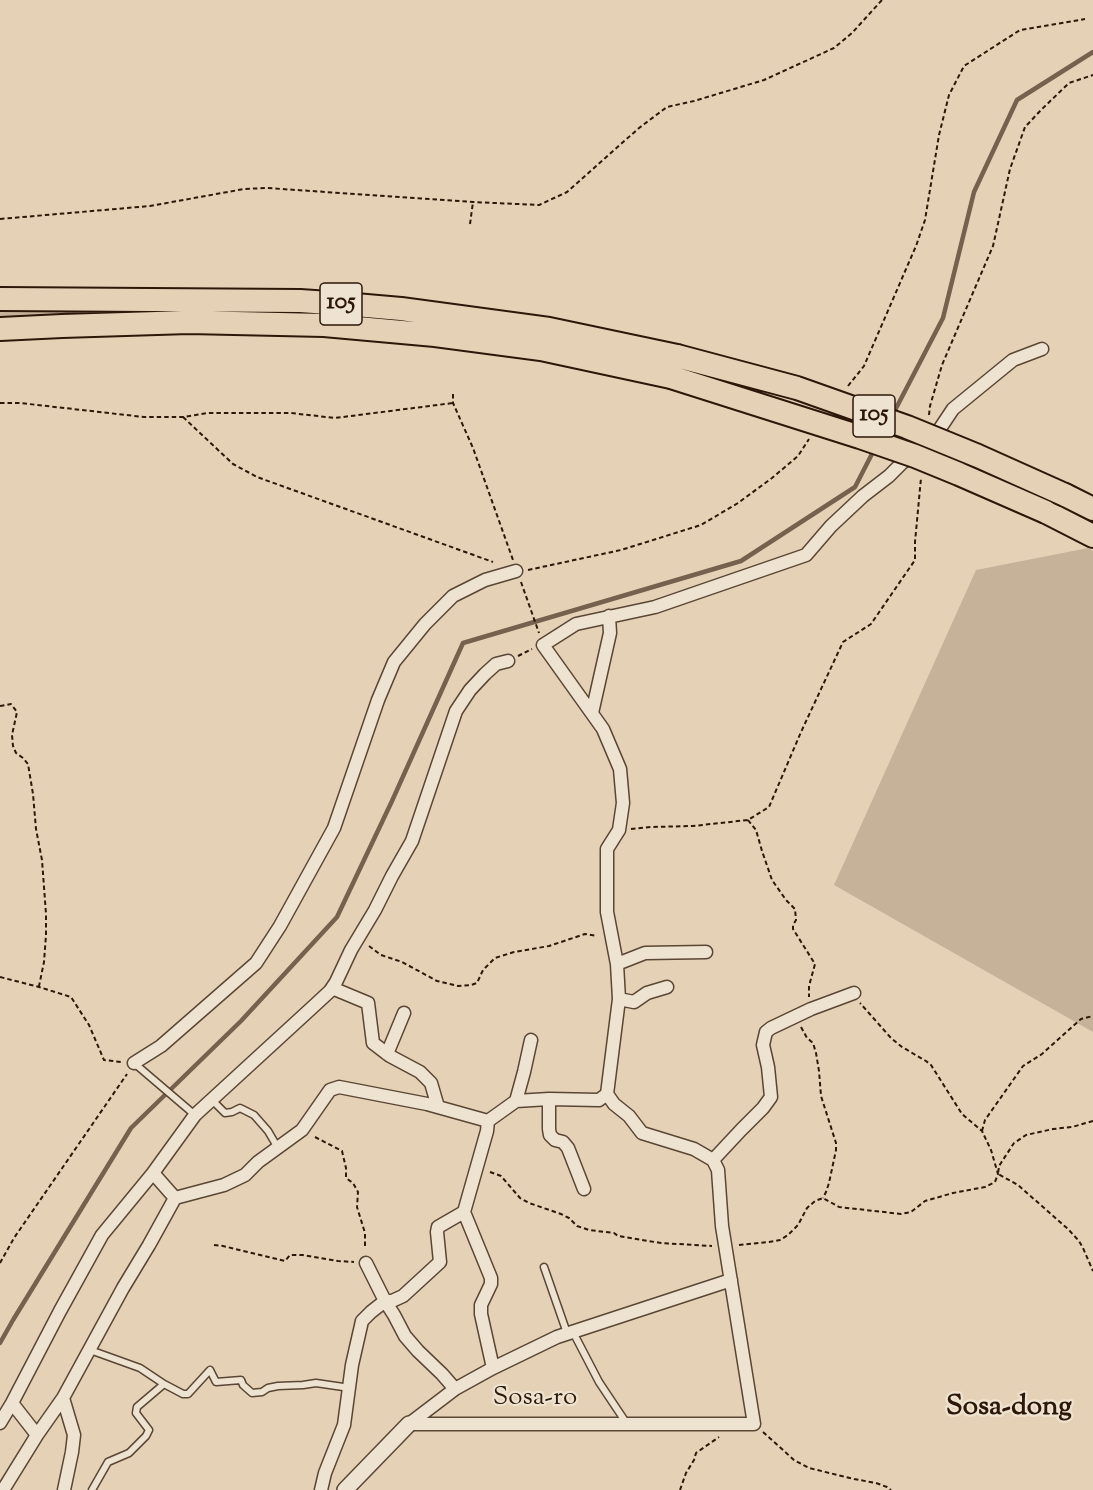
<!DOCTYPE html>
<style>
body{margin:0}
canvas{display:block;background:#e5d2b6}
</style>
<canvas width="1093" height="1490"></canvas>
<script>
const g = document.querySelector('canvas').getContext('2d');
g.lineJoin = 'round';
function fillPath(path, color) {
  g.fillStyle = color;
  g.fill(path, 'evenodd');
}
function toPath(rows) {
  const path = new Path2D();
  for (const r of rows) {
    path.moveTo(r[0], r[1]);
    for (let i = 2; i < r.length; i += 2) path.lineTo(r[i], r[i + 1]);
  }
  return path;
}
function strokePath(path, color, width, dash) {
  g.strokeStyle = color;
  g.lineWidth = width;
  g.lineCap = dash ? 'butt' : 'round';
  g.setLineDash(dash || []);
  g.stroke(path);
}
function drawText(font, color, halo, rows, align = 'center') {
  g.font = font + ' "Sorts Mill Goudy",serif';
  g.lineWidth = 4.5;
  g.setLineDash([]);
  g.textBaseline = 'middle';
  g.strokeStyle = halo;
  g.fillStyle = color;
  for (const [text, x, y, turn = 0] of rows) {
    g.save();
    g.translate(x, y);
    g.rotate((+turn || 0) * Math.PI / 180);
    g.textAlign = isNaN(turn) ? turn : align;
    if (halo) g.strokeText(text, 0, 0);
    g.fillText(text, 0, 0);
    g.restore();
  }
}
fillPath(toPath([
 [0,309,72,310,66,314,0,318],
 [1088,548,1093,551,1093,1032,834,885,976,570]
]), '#c6b299');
strokePath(toPath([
 [892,416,943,318,974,192,1017,100,1093,52],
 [0,1343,13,1320,131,1128,241,1021,337,917,392,801,463,643,741,561,855,487,874,450]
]), '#75614d', 4.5);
const service = toPath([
 [134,1063,195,1115],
 [212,1100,225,1113,232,1112,240,1108,254,1115,268,1131,278,1148],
 [544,1267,567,1333],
 [573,1332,599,1382,627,1424],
 [90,1350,140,1368,164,1384],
 [92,1490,108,1462,129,1453,146,1436,149,1430,136,1413,137,1407,164,1384,183,1394,188,1394,210,1370,216,1382,241,1380,243,1385,252,1393,262,1392,268,1388,278,1386,303,1385,316,1383,350,1388]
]);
const minor = toPath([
 [592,713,610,633,609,616],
 [617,964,645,953,706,952],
 [332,988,368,1003,373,1043,390,1056,420,1072,431,1083,438,1107],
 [619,999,634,1002,647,993,667,987],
 [387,1054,404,1013],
 [134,1063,161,1046,256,963,280,926,334,828,378,700,394,662,425,624,453,596,485,580,516,571],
 [549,1099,549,1129,550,1135,555,1140,563,1142,568,1148,584,1189],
 [516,1101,524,1072,531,1040],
 [488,1121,487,1131,464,1212,491,1278,491,1284,481,1305,481,1314,493,1368],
 [713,1160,741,1130,763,1108,771,1097,768,1067,763,1045,766,1032,771,1028,811,1009,854,993],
 [175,1198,153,1173,195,1115,316,1004,330,991,336,982,351,950,375,910,392,876,412,841,456,711,470,690,485,674,496,664,508,661],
 [366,1263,385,1301,394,1315,405,1336,418,1351,442,1374,455,1389],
 [12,1403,37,1435],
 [0,1423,12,1403,60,1311,102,1235,153,1173],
 [409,1424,754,1424,722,1226,718,1170,713,1160,694,1149,642,1133,629,1116,614,1104,607,1094,619,999,617,964,607,912,607,849,619,830,623,803,620,769,603,729,543,645,576,624,655,607,806,555,831,526,863,496,889,476,903,462,925,451,953,409,1013,360,1042,349],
 [409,1424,455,1389,493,1368,557,1337,731,1280],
 [3,1490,37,1435,63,1398],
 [64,1490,72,1452,74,1435,63,1398,123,1288,149,1245,175,1198,224,1185,245,1175,258,1162,302,1130,330,1090,339,1087,427,1104,488,1121,516,1101,549,1099,599,1100,607,1094],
 [321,1490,325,1473,344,1425,352,1365,362,1321,371,1312,385,1301,392,1301,403,1296,440,1262,437,1232,438,1227,464,1212]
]);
const tertiary = toPath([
 [345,1490,409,1424]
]);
const motorway = toPath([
 [0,299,300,301,344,304,401,309,549,329,677,356],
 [0,329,62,326,189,322,324,325,435,335,541,349,671,377],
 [1065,495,1093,509],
 [1046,512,1093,536]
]);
strokePath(service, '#5a4634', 9);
strokePath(minor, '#5a4634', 15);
strokePath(tertiary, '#5a4634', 18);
strokePath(motorway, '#2c1709', 26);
strokePath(toPath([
 [0,219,150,206,244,189,267,188,473,202,539,205,567,192,639,128,667,107,694,101,764,80,834,48,852,33,882,0],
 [470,224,473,202],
 [848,386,864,366,916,246,925,220,939,135,949,95,964,66,1020,30,1085,19],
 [453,394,453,403,473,448,513,560],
 [0,403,20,403,144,417,183,417,207,413,291,413,335,418,453,403],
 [929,415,930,406,942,365,993,246,1010,169,1025,127,1042,109,1069,83,1093,75],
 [183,417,233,464,257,477,493,562],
 [528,570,621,550,701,525,738,503,772,478,798,456,809,439],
 [521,582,539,633],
 [518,656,532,649],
 [0,706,11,704,17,712,12,735,13,746,16,753,23,758,28,764,33,794,36,829,42,860,46,914,46,935,44,962,39,986],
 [748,820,756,830,762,851,772,880,786,900,795,909,796,920,793,925,793,929,815,964,809,986,809,997],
 [631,829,651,827,693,826,748,820,769,807,801,732,843,642,871,624,915,560,915,542,921,478],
 [369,946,381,955,402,962,437,981,458,986,471,985,477,983,483,970,495,958,514,952,549,946,585,934,597,936],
 [0,977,39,987,71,997,89,1025,104,1060,121,1062],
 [801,1027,807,1038,813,1043,816,1053,819,1071,821,1096,836,1143,836,1150,829,1183,826,1192,823,1198],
 [1093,1121,1072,1127,1053,1129,1026,1135,1014,1143,999,1166,998,1174,1018,1185,1068,1229,1079,1241,1083,1248,1093,1271],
 [982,1131,985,1120,1023,1066,1042,1054,1081,1019,1093,1016],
 [315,1137,342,1151,346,1168,346,1178,353,1183,358,1192,357,1207,365,1233,365,1249],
 [490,1172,501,1176,520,1198,529,1203,561,1214,569,1218,577,1226,589,1230,614,1233,618,1236,661,1243,712,1246],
 [214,1245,223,1246,285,1261,290,1255,303,1255,338,1261,354,1262],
 [739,1245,769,1242,780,1240,788,1235,798,1225,807,1208,815,1201,823,1198,839,1207,901,1214,911,1212,925,1201,953,1193,985,1187,995,1182,998,1174,991,1150,982,1131,962,1114,931,1065,926,1061,902,1047,891,1038,860,1003],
 [0,1263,14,1238,127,1074],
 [763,1432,794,1460,809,1468,854,1479,876,1483,887,1487,891,1490],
 [680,1490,686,1473,694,1460,696,1453,719,1437]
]), '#2c1709', 2, [4.5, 3]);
strokePath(service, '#eee2d0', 6);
strokePath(minor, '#eee2d0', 12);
strokePath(tertiary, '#eee2d0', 15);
strokePath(motorway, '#e5d2b6', 22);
const motorwayBridge = toPath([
 [677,356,797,388,907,427,978,456,1065,495],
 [671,377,860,437,915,456,959,474,1046,512]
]);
strokePath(motorwayBridge, '#2c1709', 26, []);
strokePath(motorwayBridge, '#e5d2b6', 22);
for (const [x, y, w] of [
 [341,304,42],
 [874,416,42]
]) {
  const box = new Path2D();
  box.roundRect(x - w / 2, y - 21, w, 42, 4.5);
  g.fillStyle = '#eee2d0';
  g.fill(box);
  strokePath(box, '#2c1709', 1.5);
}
drawText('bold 24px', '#2c1709', null, [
 ["105",341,304],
 ["105",874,416]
]);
drawText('26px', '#2c1709', '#eee2d0', [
 ["Sosa-ro",535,1400]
]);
drawText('bold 28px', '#2c1709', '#eee2d0', [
 ["Sosa-dong",1009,1409]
]);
</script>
